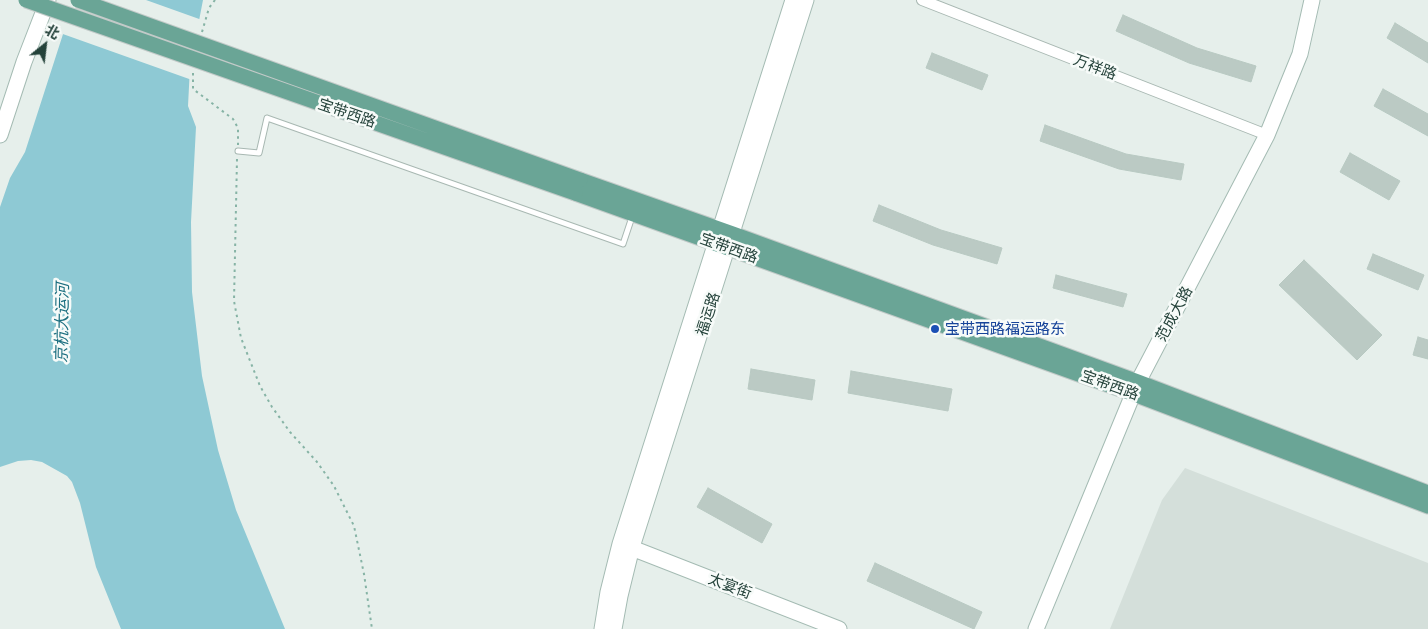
<!DOCTYPE html>
<meta charset="utf-8">
<style>
body{margin:0}
#map{position:relative;width:1428px;height:629px;overflow:hidden;background:#e6efeb;font-family:"Exo 2","Noto Sans SC",sans-serif}
canvas{display:block}
.north{position:absolute;left:20px;top:20px;width:50px;height:50px;-webkit-text-stroke:4px #f7fbf9;paint-order:stroke;rotate:29deg;font-size:14px;font-weight:700;line-height:20px;text-align:center;color:#24423a}
.north::after{content:'';display:block;margin:auto;width:18px;height:22px;background:#24423a;clip-path:polygon(50% 0,100% 100%,50% 72%,0 100%)}
</style>
<div id="map">
<canvas width="1428" height="629"></canvas>
<div class="north">北</div>
</div>
<script>
const g = document.querySelector('canvas').getContext('2d');
g.lineJoin = 'round';
function fillPath(path, color) {
  g.fillStyle = color;
  g.fill(path, 'evenodd');
}
function toPath(rows) {
  const path = new Path2D();
  for (const r of rows) {
    path.moveTo(r[0], r[1]);
    for (let i = 2; i < r.length; i += 2) path.lineTo(r[i], r[i + 1]);
  }
  return path;
}
function strokePath(path, color, width, dash) {
  g.strokeStyle = color;
  g.lineWidth = width;
  g.lineCap = dash ? 'butt' : 'round';
  g.setLineDash(dash || []);
  g.stroke(path);
}
function drawText(font, color, halo, rows, align = 'center') {
  g.font = font + ' "Exo 2","Noto Sans SC",sans-serif';
  g.lineWidth = 5;
  g.setLineDash([]);
  g.textBaseline = 'middle';
  g.strokeStyle = halo;
  g.fillStyle = color;
  for (const [text, x, y, turn = 0] of rows) {
    g.save();
    g.translate(x, y);
    g.rotate((+turn || 0) * Math.PI / 180);
    g.textAlign = isNaN(turn) ? turn : align;
    if (halo) g.strokeText(text, 0, 0);
    g.fillText(text, 0, 0);
    g.restore();
  }
}
fillPath(toPath([
 [1185,468,1428,563,1428,629,1110,629,1162,500]
]), '#d4dfda');
fillPath(toPath([
 [74,0,203,0,190,67,188,106,196,127,191,222,192,292,202,376,218,450,236,510,285,629,121,629,96,567,80,503,72,482,67,476,42,462,31,460,18,461,0,467,0,207,10,178,25,152]
]), '#8ec9d4');
fillPath(toPath([
 [71,0,146,0,202,20,192,67,192,80,60,33]
]), '#e6efeb');
const building = toPath([
 [1123,15,1197,48,1256,66,1251,82,1189,63,1116,31,1123,15],
 [1395,23,1428,43,1428,63,1387,38,1395,23],
 [932,53,988,75,982,90,926,68,932,53],
 [1383,89,1428,114,1428,136,1374,106,1383,89],
 [1045,125,1126,154,1184,164,1181,180,1119,169,1040,141,1045,125],
 [1350,153,1400,181,1389,200,1340,172,1350,153],
 [879,205,941,230,1002,248,997,264,933,245,873,221,879,205],
 [1373,254,1424,275,1418,290,1367,269,1373,254],
 [1304,260,1382,335,1357,360,1279,285,1304,260],
 [1056,275,1127,294,1123,307,1053,288,1056,275],
 [1418,337,1428,340,1428,359,1413,355,1418,337],
 [751,369,815,380,812,400,748,389,751,369],
 [851,371,952,389,948,411,848,393,851,371],
 [708,488,772,524,762,543,697,507,708,488],
 [875,563,982,612,974,629,867,581,875,563]
]);
fillPath(building, '#bbcac4');
strokePath(building, '#b8c9c2', 1);
const lane = toPath([
 [238,151,259,153,267,118,623,244,632,217]
]);
const street = toPath([
 [922,0,1267,135]
]);
const secondary = toPath([
 [0,135,24,62,48,0],
 [624,545,839,629],
 [602,629,608,592,620,544,793,0],
 [614,629,620,596,632,547,806,0],
 [1036,629,1138,382,1267,135,1300,54,1312,0]
]);
const primary = toPath([
 [580,180,733,234,1138,382,1428,493],
 [575,193,1134,394,1428,506]
]);
strokePath(lane, '#a8b8b2', 7);
strokePath(street, '#a8b8b2', 12);
strokePath(secondary, '#a4bbb3', 17);
strokePath(primary, '#c2cac8', 17);
strokePath(toPath([
 [202,32,209,8,215,0],
 [193,73,193,89,233,119,238,128,238,145],
 [237,159,234,301,241,338,260,386,272,407,290,432,317,462,334,486,354,526,364,574,372,629]
]), '#86b3a5', 2, [2.5, 4]);
strokePath(lane, '#fff', 5);
strokePath(street, '#fff', 10);
strokePath(secondary, '#fff', 15);
strokePath(primary, '#6aa596', 15);
const primaryBridge = toPath([
 [26,0,575,193],
 [78,0,580,180]
]);
strokePath(primaryBridge, '#c2cac8', 17, []);
strokePath(primaryBridge, '#6aa596', 15);
for (const [x, y, r, color] of [
 [935,329,5,"#1a4fb4"]
]) {
  const dot = new Path2D();
  dot.arc(x, y, r, 0, 2 * Math.PI);
  g.fillStyle = color;
  g.fill(dot);
  strokePath(dot, '#f7fbf9', 2);
}
drawText('15px', '#24423a', '#f7fbf9', [
 ["万祥路",1095,67,21],
 ["宝带西路",347,113,19],
 ["宝带西路",729,248,20],
 ["福运路",708,314,-72],
 ["范成大路",1174,314,-62],
 ["宝带西路",1110,385,20],
 ["太宴街",730,586,21]
]);
drawText('15px', '#164399', '#f7fbf9', [
 ["宝带西路福运路东",945,329]
], 'left');
drawText('italic 16px', '#1c6f80', '#f7fbf9', [
 ["京杭大运河",62,323,-89]
]);
</script>
